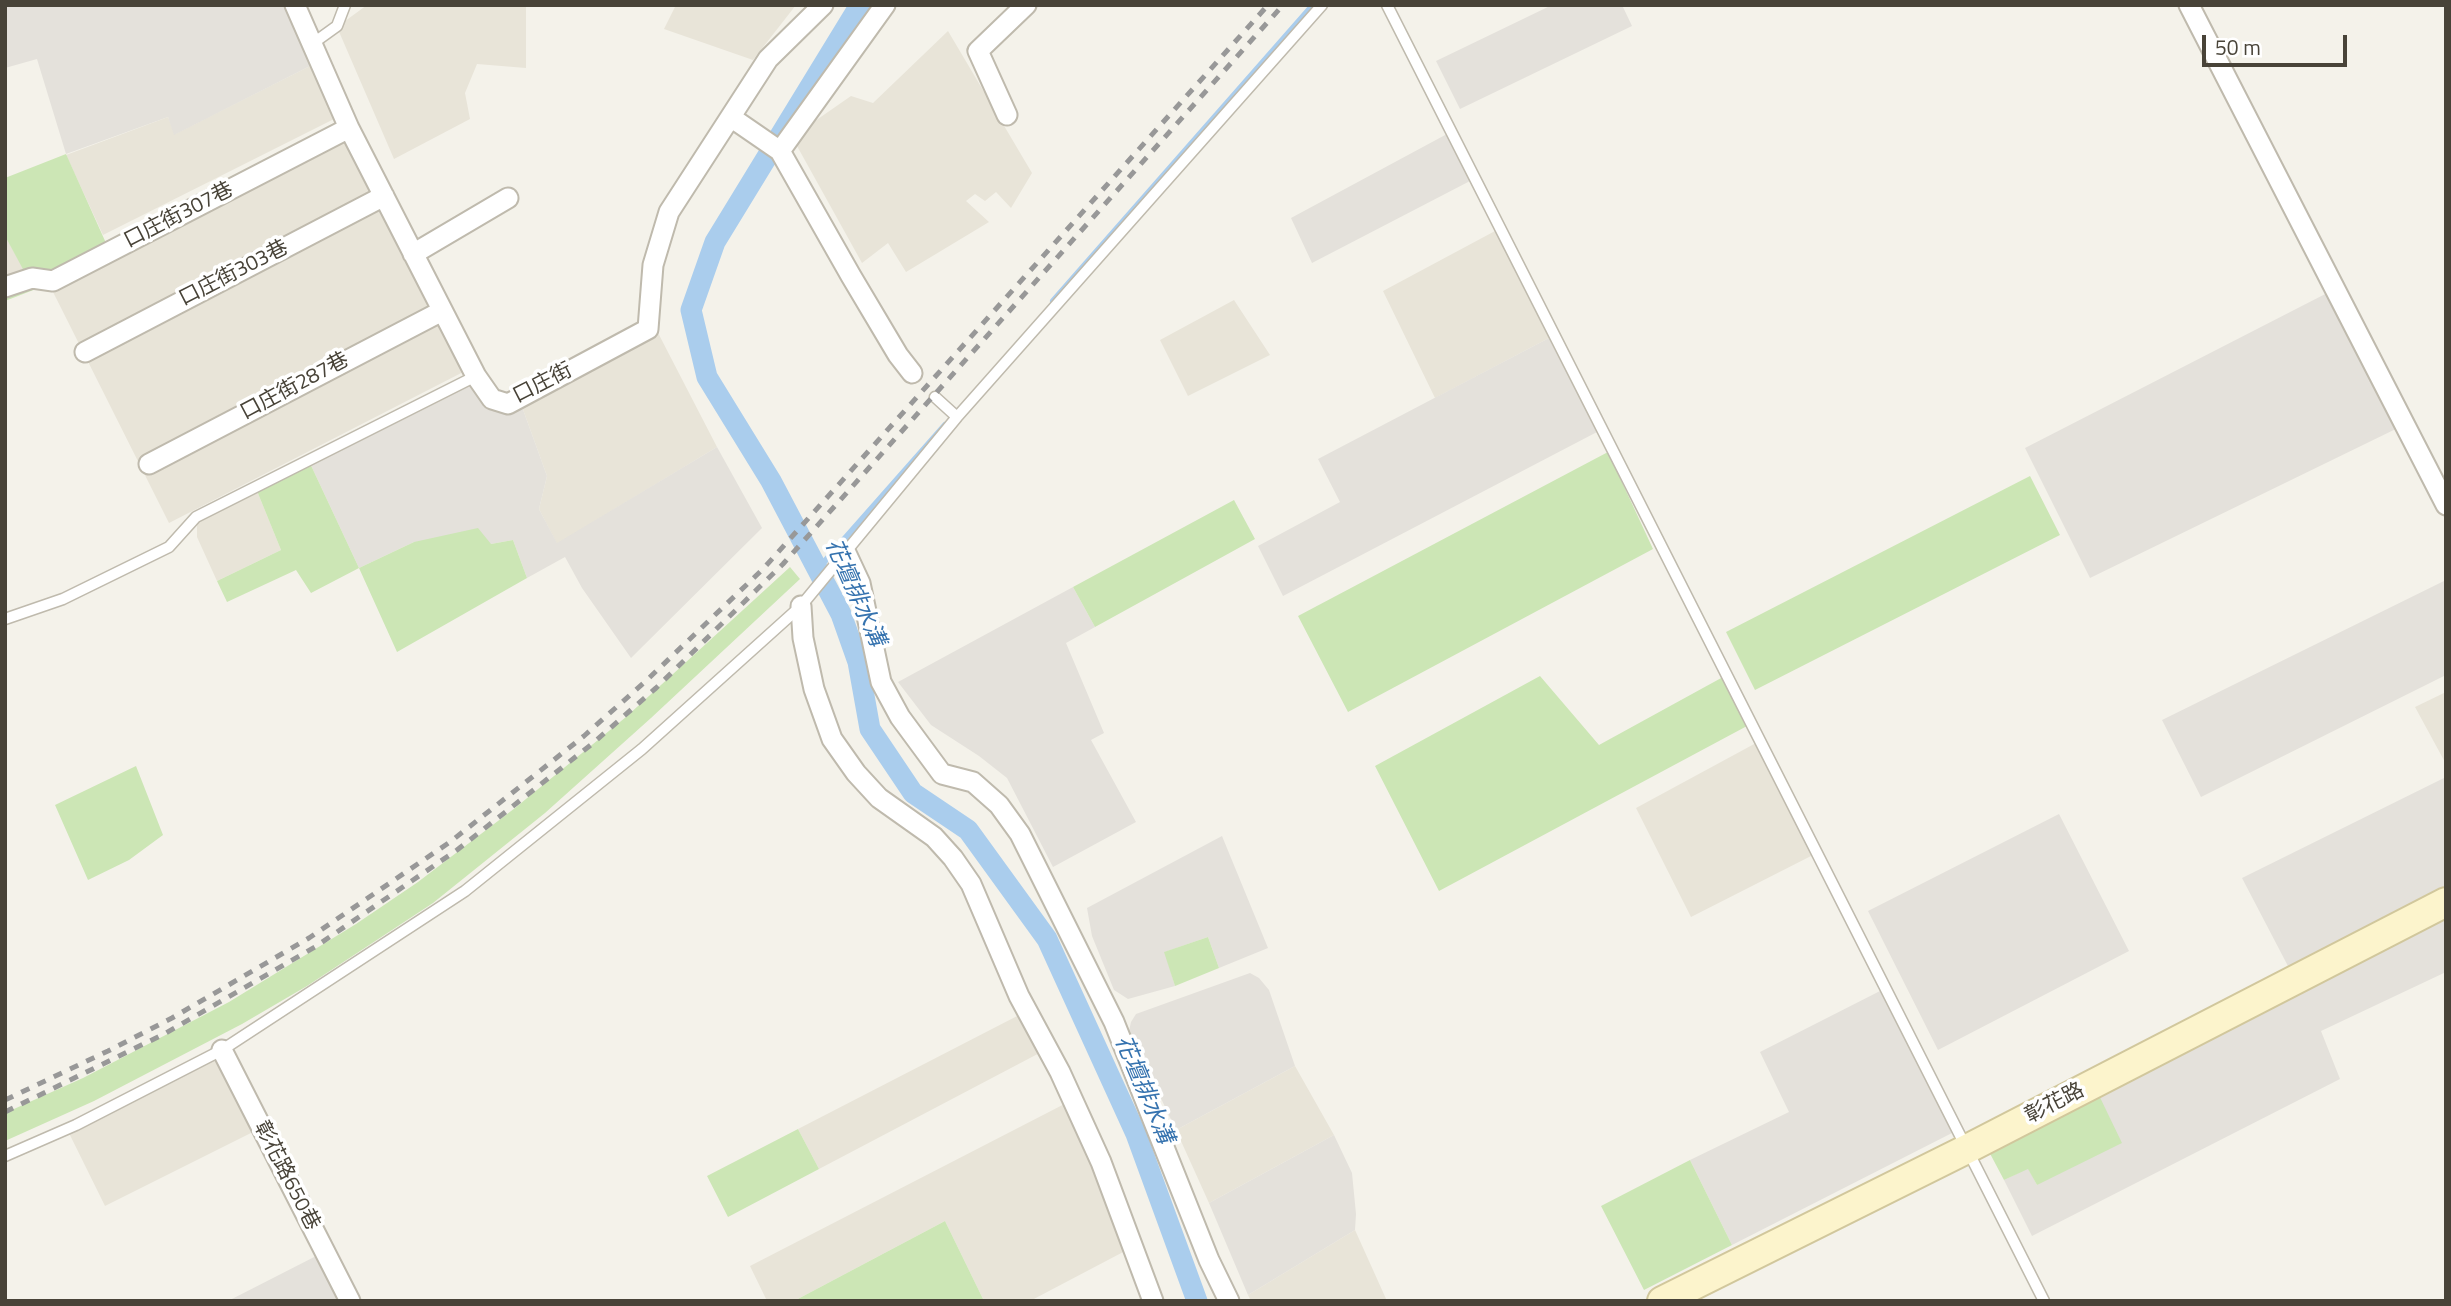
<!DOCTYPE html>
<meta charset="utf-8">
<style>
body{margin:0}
#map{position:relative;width:2451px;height:1306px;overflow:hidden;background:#f4f2ea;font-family:"Titillium Web",sans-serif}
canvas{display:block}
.frame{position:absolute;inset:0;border:7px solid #484338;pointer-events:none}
.scale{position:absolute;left:2202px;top:35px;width:145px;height:32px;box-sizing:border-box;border:4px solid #484338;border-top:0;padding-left:9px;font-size:21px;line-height:24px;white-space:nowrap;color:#484338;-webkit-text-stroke:5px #fff;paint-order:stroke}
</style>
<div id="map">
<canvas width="2451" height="1306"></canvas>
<div class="frame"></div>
<div class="scale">50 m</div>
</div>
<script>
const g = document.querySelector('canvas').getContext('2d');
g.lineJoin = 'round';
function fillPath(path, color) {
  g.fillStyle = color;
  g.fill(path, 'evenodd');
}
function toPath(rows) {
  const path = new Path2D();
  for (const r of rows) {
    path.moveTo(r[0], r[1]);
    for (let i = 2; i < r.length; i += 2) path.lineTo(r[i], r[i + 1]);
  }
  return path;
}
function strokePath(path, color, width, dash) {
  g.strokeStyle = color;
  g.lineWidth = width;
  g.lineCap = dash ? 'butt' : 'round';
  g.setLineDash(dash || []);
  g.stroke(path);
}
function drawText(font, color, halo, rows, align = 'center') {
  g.font = font + ' "Titillium Web","Noto Sans TC",sans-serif';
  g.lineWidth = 7;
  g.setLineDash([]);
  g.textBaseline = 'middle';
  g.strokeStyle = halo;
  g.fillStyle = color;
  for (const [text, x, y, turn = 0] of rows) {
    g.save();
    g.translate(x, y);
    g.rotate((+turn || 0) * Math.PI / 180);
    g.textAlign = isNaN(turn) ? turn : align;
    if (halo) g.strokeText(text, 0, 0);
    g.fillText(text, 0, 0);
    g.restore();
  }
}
fillPath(toPath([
 [367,5,526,5,526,68,477,64,465,93,470,119,394,159,337,27],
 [676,5,796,5,753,60,664,29],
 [948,31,1032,173,1011,208,996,192,985,201,975,194,966,201,989,222,906,272,888,243,862,263,792,137,851,96,873,103],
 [314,64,340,116,103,235,66,155,168,117,175,134],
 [345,128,471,368,169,523,49,284],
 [1495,231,1549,338,1435,398,1383,291],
 [5,236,25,271,5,280],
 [1234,300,1270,355,1188,396,1160,340],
 [655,327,717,447,557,544,539,509,547,476,521,404],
 [255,486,281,550,217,581,197,537,197,522],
 [2446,692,2446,764,2415,707],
 [1756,743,1813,855,1691,917,1636,808],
 [1023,1013,1049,1048,819,1169,798,1129],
 [214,1056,259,1129,105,1206,67,1129],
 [1295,1066,1334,1135,1209,1203,1176,1130],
 [1078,1097,1127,1250,1030,1301,984,1301,945,1221,794,1301,767,1301,750,1266],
 [1355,1230,1387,1301,1251,1301,1248,1295]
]), '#e8e4d8');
fillPath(toPath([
 [5,5,290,5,314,64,174,135,168,117,66,154,37,59,5,68],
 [1552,5,1622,5,1632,26,1460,109,1436,61],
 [1447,134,1470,181,1312,263,1291,218],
 [2335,289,2404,425,2090,578,2025,448],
 [1549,338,1597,432,1283,596,1258,546,1340,502,1318,459],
 [471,375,521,404,547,476,539,509,557,543,717,447,762,528,631,658,582,588,565,557,527,578,513,540,491,544,414,542,359,568,308,459],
 [2446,580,2446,675,2201,797,2162,720],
 [1073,587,1095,627,1066,643,1104,733,1091,740,1136,822,1053,867,1007,778,979,756,931,725,898,682],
 [2446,777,2446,889,2289,968,2242,878],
 [2059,814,2129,951,1938,1050,1868,911],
 [1222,836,1268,948,1219,968,1208,937,1165,952,1175,986,1128,999,1114,990,1092,936,1087,908],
 [2446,910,2446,972,2321,1031,2340,1079,2032,1236,2004,1180,2028,1168,2037,1185,2094,1085],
 [1250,973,1259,978,1269,990,1295,1066,1176,1130,1129,1031,1131,1022,1136,1014],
 [1882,990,1952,1133,1732,1245,1690,1160,1789,1112,1760,1052],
 [1334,1135,1352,1173,1356,1214,1355,1230,1248,1295,1209,1203],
 [322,1253,346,1301,228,1301]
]), '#e4e1db');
fillPath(toPath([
 [66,154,110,252,49,284,5,301,5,280,24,271,5,236,5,178],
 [1608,452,1653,549,1348,712,1298,616],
 [308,459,359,568,414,542,478,528,491,544,513,540,527,578,397,652,359,568,311,593,296,570,227,602,217,581,281,550,255,486],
 [2030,476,2060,535,1755,690,1726,632],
 [1234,500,1255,539,1095,627,1073,587],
 [790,567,800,579,651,718,545,813,433,903,307,986,242,1024,94,1101,5,1141,5,1113,83,1078,229,1002,356,924,418,882,515,808,626,717],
 [1540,676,1599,745,1723,677,1747,726,1439,891,1375,766],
 [136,766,163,835,129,860,88,880,55,805],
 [1208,937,1219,968,1175,986,1164,952],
 [2094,1085,2122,1143,2037,1185,2028,1169,2004,1180,1986,1146],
 [798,1129,819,1169,728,1217,707,1176],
 [1690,1160,1732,1245,1644,1290,1601,1206],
 [945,1221,984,1301,794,1301]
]), '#cce6b5');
strokePath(toPath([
 [1053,301,1313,5],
 [817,570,945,425]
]), '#aacded', 6);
strokePath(toPath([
 [860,5,715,242,691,310,707,377,771,481,841,614,858,662,870,729,913,793,968,830,1047,939,1136,1134,1197,1301]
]), '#aacded', 21);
const lane = toPath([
 [1387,5,2044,1301],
 [312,44,337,26,345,5],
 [935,397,957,417],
 [5,619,63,599,169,547,196,517,476,376],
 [5,1156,76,1125,222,1050,465,891,642,749,801,606,957,417,1322,5]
]);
const street = toPath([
 [295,5,349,128,476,376,492,399,508,404,648,329,653,265,669,212,768,59,823,5],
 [2189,5,2446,505],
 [1007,115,978,51,1026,5],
 [732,118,780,151,851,276,898,355,912,373],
 [780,151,885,5],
 [413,254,508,198],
 [5,287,32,278,53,281,349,128],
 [85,352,384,196],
 [149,464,442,311],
 [846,553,860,583,881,682,900,717,942,774,973,782,999,805,1020,834,1114,1022,1209,1260,1229,1301],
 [801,606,803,638,814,689,832,739,856,773,879,798,934,837,953,858,971,884,1019,996,1060,1072,1101,1162,1153,1301],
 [222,1050,350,1301]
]);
const secondary = toPath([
 [1662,1301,1967,1149,2446,902]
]);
strokePath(lane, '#bfbaad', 13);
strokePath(street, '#bfbaad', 23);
strokePath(secondary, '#d1c79c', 32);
strokePath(lane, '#fff', 10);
strokePath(street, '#fff', 19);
strokePath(secondary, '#fcf4cc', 28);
strokePath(toPath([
 [5,1100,108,1051,172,1018,309,938,450,842,584,736,648,679,763,569,1268,5],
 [5,1112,164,1034,315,947,457,850,592,744,656,688,783,564,1283,5]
]), '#989898', 5, [9, 9]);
drawText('21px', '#484338', '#fff', [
 ["口庄街307巷",179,216,-27],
 ["口庄街303巷",234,274,-27],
 ["口庄街",543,384,-27],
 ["口庄街287巷",295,387,-28],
 ["彰花路",2055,1104,-27],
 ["彰花路650巷",286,1176,63]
]);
drawText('italic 23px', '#3673af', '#fff', [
 ["花壇排水溝",854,593,66],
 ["花壇排水溝",1143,1090,67]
]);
</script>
